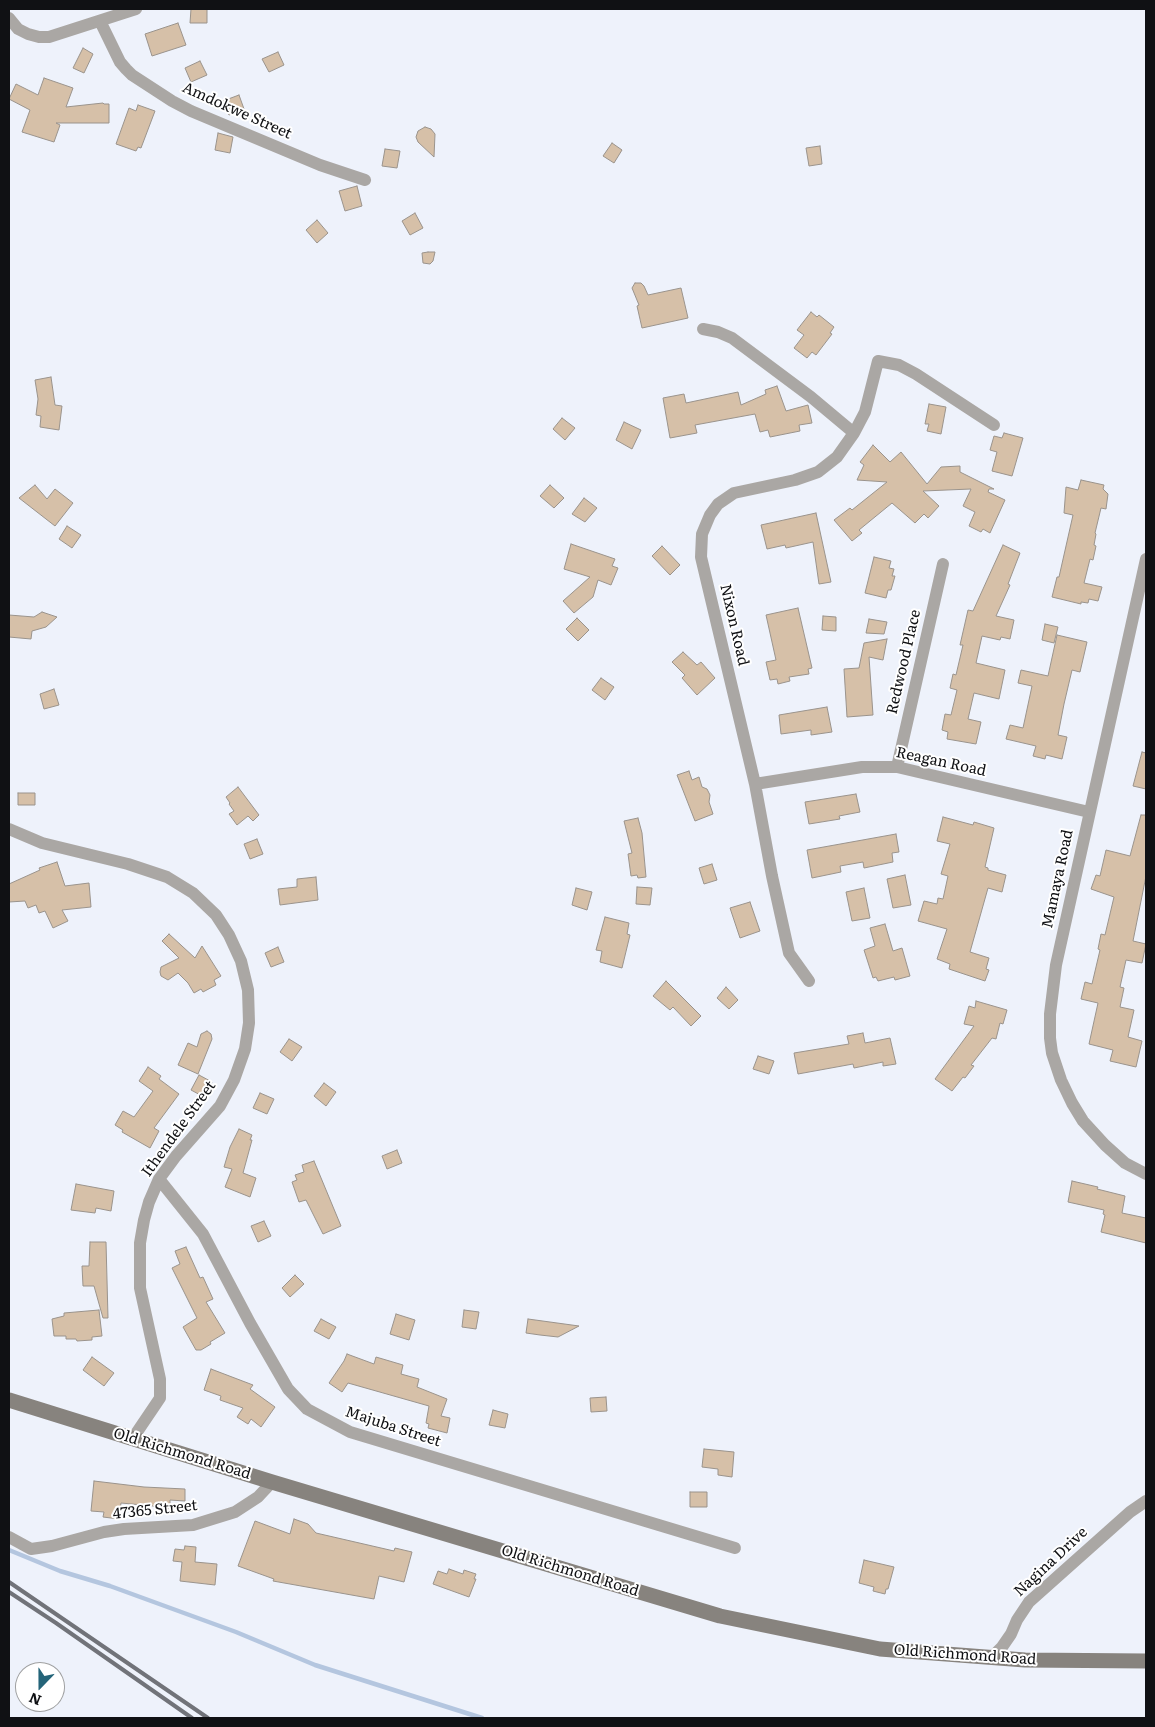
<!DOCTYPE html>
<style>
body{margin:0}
#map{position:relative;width:1155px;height:1727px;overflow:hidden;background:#eef2fb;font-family:Literata,serif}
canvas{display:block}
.frame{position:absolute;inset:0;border:10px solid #101114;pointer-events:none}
.north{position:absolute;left:15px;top:1662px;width:50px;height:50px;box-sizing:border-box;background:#fff;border:1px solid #9fa0a1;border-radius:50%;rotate:202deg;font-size:14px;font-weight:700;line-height:20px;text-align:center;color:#101114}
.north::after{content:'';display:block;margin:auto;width:18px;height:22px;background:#246479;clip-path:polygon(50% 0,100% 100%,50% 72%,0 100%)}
</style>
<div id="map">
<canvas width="1155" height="1727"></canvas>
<div class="frame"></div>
<div class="north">N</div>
</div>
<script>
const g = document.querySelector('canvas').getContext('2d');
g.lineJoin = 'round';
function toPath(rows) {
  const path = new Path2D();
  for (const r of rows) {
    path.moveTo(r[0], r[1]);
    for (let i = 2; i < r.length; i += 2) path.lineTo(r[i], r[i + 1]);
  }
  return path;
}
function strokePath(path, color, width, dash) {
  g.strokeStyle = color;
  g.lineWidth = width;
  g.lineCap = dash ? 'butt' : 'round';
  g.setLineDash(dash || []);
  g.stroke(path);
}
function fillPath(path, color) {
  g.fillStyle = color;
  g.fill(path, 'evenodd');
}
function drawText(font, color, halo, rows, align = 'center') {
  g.font = font + ' Literata,serif';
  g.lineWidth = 4;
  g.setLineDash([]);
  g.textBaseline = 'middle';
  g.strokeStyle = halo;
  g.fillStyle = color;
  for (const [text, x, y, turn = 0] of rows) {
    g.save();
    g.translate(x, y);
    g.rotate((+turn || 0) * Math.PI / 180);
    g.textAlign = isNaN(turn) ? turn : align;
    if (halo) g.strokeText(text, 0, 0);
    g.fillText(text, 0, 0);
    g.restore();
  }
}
strokePath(toPath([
 [9,1550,60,1571,110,1586,236,1632,315,1665,482,1718]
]), '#b4c6df', 4.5);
const building = toPath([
 [191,9,207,9,207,23,190,23,191,9],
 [178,23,186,45,152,56,145,34,178,23],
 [83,48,93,54,84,73,73,68,83,48],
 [278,52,284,65,269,72,262,59,278,52],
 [200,61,207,75,191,82,185,68,200,61],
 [44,78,73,88,66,107,103,103,104,104,109,104,109,123,56,123,60,125,54,142,22,132,30,110,9,99,16,84,38,95,44,78],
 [239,95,244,109,229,115,223,101,239,95],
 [138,105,155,111,141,148,138,147,136,151,116,144,129,108,136,111,138,105],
 [425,127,431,129,435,134,434,157,418,142,416,137,418,131,425,127],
 [218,133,233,137,230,153,215,150,218,133],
 [612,143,622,150,614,163,603,156,612,143],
 [820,146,822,164,809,166,806,148,820,146],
 [385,149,400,151,397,168,382,166,385,149],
 [357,186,362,206,345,211,339,191,357,186],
 [415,213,423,228,410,235,402,221,415,213],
 [317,220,328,233,317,243,306,230,317,220],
 [428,252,435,252,433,261,430,264,423,263,422,253,428,252],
 [635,283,641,283,644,286,648,295,681,288,688,318,642,328,637,306,639,305,632,288,635,283],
 [811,312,817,317,819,315,834,327,830,333,832,334,816,355,812,352,807,358,794,348,804,335,797,330,811,312],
 [51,377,55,405,62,406,59,430,40,427,41,416,36,415,38,399,35,380,51,377],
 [777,386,786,411,808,405,812,423,799,425,800,431,770,437,768,430,760,432,755,414,695,425,697,433,670,438,663,398,684,394,686,403,738,392,741,405,766,394,765,390,777,386],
 [929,404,946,407,941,434,927,431,929,424,925,424,929,404],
 [562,418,575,428,565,440,553,429,562,418],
 [624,422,641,430,632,449,616,440,624,422],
 [1004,433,1023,438,1012,476,992,471,997,452,990,450,994,436,1002,438,1004,433],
 [873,445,890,462,901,452,927,484,941,467,960,466,960,472,994,489,989,489,988,492,1005,500,990,533,983,529,981,532,969,526,975,512,963,506,971,489,923,491,939,506,928,518,924,514,915,523,892,503,859,530,862,533,852,541,834,520,850,508,852,510,887,482,857,480,864,465,860,462,873,445],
 [1081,480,1104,485,1103,489,1108,494,1106,509,1101,508,1095,533,1096,534,1094,545,1096,546,1093,560,1090,559,1084,583,1102,587,1098,601,1089,599,1088,603,1081,602,1081,604,1052,597,1057,577,1059,577,1073,515,1064,513,1066,487,1078,490,1081,480],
 [35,485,47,499,55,489,73,503,55,526,19,498,35,485],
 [550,485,564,498,554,508,540,496,550,485],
 [584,498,597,508,585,522,572,514,584,498],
 [816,513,831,582,819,584,813,542,786,548,785,545,767,549,761,525,816,513],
 [67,526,81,535,72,548,59,539,67,526],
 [571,544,615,559,612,566,618,568,611,585,598,580,593,597,574,613,563,601,590,577,564,569,571,544],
 [1003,545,1020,553,1008,584,1010,585,996,616,1014,620,1010,639,1001,637,1000,640,982,636,976,663,1005,670,999,699,974,693,968,719,981,722,976,744,947,739,948,732,942,730,945,714,951,715,957,690,950,688,953,674,956,675,963,645,960,645,968,610,973,611,1003,545],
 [662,546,680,565,670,575,652,556,662,546],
 [874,557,891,561,889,568,894,569,892,576,895,576,891,590,888,590,886,598,865,593,874,557],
 [798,608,812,668,808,669,809,674,789,677,790,681,778,684,777,679,770,680,766,662,776,660,766,615,798,608],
 [42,612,57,617,46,627,32,631,31,639,9,637,9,615,34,617,42,612],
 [823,616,836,617,836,631,822,630,823,616],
 [577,618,589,630,578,641,566,629,577,618],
 [869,619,887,622,884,634,866,633,869,619],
 [1045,624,1058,627,1054,643,1042,640,1045,624],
 [1057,635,1087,642,1080,672,1072,670,1064,704,1058,735,1067,737,1062,759,1046,755,1045,759,1033,756,1036,746,1006,739,1010,725,1023,728,1032,686,1018,683,1021,670,1048,676,1057,635],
 [887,639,883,660,869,657,873,715,847,717,844,669,859,668,864,643,887,639],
 [683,652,697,665,701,662,715,678,697,695,682,678,685,675,672,662,683,652],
 [601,678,614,687,605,700,592,690,601,678],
 [54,689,59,705,44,709,40,694,54,689],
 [827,707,832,732,811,735,811,730,781,734,779,715,827,707],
 [1142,752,1146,753,1146,789,1133,786,1142,752],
 [689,771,692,780,699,777,702,787,707,789,710,795,709,802,713,814,695,821,677,775,689,771],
 [238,787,259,815,253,821,248,816,237,825,229,814,234,811,229,804,230,803,226,797,238,787],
 [18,793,35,793,35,805,18,805,18,793],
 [856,794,860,812,839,816,840,819,809,824,805,802,856,794],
 [1141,815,1146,815,1146,876,1133,941,1146,944,1142,963,1126,960,1120,987,1124,988,1120,1007,1134,1010,1128,1037,1142,1041,1136,1067,1110,1061,1113,1050,1089,1044,1098,1003,1081,999,1085,982,1092,984,1100,950,1098,949,1101,934,1105,935,1114,897,1091,889,1096,875,1100,876,1106,850,1130,856,1141,815],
 [943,817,973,825,974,822,994,828,985,867,988,868,988,870,1006,875,1002,892,988,888,970,952,989,958,986,969,989,970,985,981,949,969,950,964,937,959,947,929,918,921,924,901,937,904,938,898,943,899,948,876,941,874,950,844,937,841,943,817],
 [638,818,642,833,646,877,638,878,637,875,631,876,628,854,632,853,624,821,638,818],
 [896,834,899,852,892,853,893,862,864,868,863,862,840,866,841,872,812,878,807,850,896,834],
 [257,839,263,854,250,859,244,844,257,839],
 [57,862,65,886,89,883,91,907,62,910,68,921,53,928,45,911,39,913,36,905,28,908,25,901,9,902,9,884,40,870,39,868,57,862],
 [712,864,717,880,704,884,699,868,712,864],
 [905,875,911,905,893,908,887,879,905,875],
 [316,877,318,900,280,905,278,889,297,887,297,879,316,877],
 [637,887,652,888,650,905,636,904,637,887],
 [576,888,592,892,587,910,572,905,576,888],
 [864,888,870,918,852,921,846,892,864,888],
 [750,902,760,931,740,938,730,908,750,902],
 [605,917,629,923,627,934,630,935,622,968,600,962,602,951,596,950,605,917],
 [885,924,893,951,902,948,910,976,895,980,894,977,878,981,876,977,873,978,864,950,875,946,870,928,885,924],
 [169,934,195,958,202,946,221,976,214,980,216,985,203,992,201,989,194,993,188,983,178,973,168,980,161,976,160,972,161,967,179,958,162,941,169,934],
 [278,947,284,962,271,967,265,953,278,947],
 [666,981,701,1016,691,1026,673,1007,670,1010,653,996,666,981],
 [726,987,738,1000,729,1009,717,998,726,987],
 [976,1001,1007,1010,1003,1024,1000,1023,996,1039,992,1038,971,1065,974,1066,965,1078,963,1077,952,1091,935,1079,974,1026,964,1024,969,1006,975,1008,976,1001],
 [207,1031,211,1034,212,1039,198,1074,178,1065,188,1043,197,1047,201,1034,207,1031],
 [863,1033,865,1043,890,1038,896,1064,883,1066,883,1062,854,1068,853,1064,798,1074,794,1053,849,1044,847,1036,863,1033],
 [289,1039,302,1047,292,1061,280,1052,289,1039],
 [758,1056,774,1061,769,1074,753,1069,758,1056],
 [148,1067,161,1076,159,1079,179,1094,154,1128,159,1131,150,1148,122,1132,123,1130,115,1125,123,1111,134,1117,153,1091,139,1081,148,1067],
 [199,1075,212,1082,204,1097,191,1090,199,1075],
 [324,1083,336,1092,326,1106,314,1096,324,1083],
 [260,1093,274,1099,267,1114,253,1108,260,1093],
 [239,1129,252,1135,250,1140,252,1140,243,1173,256,1178,250,1197,225,1187,232,1169,224,1167,230,1147,239,1129],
 [397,1150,402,1163,387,1169,382,1156,397,1150],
 [314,1161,341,1226,323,1234,306,1200,299,1202,292,1182,297,1180,295,1175,304,1172,302,1165,314,1161],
 [1072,1181,1098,1187,1097,1189,1125,1196,1122,1213,1146,1218,1146,1243,1101,1232,1105,1215,1103,1214,1104,1210,1068,1202,1072,1181],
 [76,1184,114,1191,111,1211,96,1208,95,1213,71,1210,76,1184],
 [264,1221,271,1236,258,1242,251,1226,264,1221],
 [90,1242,106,1242,108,1318,103,1318,94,1286,83,1286,82,1266,89,1266,90,1242],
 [186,1247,200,1278,203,1277,213,1299,206,1302,225,1333,210,1342,211,1344,201,1350,196,1350,183,1327,197,1318,172,1268,180,1264,175,1251,186,1247],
 [295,1275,304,1284,290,1297,282,1288,295,1275],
 [99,1310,102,1336,92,1337,92,1340,77,1341,76,1339,66,1339,66,1336,54,1336,52,1319,64,1316,64,1313,99,1310],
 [464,1310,479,1312,476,1329,462,1327,464,1310],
 [396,1314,415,1320,409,1340,390,1334,396,1314],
 [321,1319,336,1327,329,1339,314,1331,321,1319],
 [528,1319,579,1326,558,1337,540,1335,526,1333,528,1319],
 [347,1354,374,1364,376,1357,403,1365,401,1374,419,1379,417,1387,447,1399,441,1416,450,1418,447,1433,428,1428,429,1424,426,1423,429,1406,348,1383,342,1392,329,1383,344,1361,347,1354],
 [92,1357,114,1373,104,1386,83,1370,92,1357],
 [211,1369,253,1385,250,1389,275,1407,261,1427,251,1419,248,1424,237,1417,243,1408,220,1400,221,1396,204,1390,211,1369],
 [606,1397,607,1411,591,1412,590,1398,606,1397],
 [493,1410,508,1414,505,1428,489,1425,493,1410],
 [704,1449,734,1452,732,1477,718,1475,718,1469,702,1467,704,1449],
 [94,1481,144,1487,185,1489,185,1501,170,1500,170,1508,165,1511,157,1510,153,1506,121,1503,119,1519,103,1517,104,1512,91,1511,94,1481],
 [690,1492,707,1492,707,1507,690,1507,690,1492],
 [294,1519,308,1524,316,1533,394,1551,395,1548,412,1552,404,1582,379,1576,374,1599,273,1581,274,1579,238,1566,255,1521,290,1534,294,1519],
 [185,1546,196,1547,195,1562,217,1564,215,1585,180,1581,182,1562,173,1561,175,1549,184,1550,185,1546],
 [864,1560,894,1567,888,1589,886,1589,885,1594,873,1591,874,1587,859,1583,864,1560],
 [449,1569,463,1574,464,1570,476,1574,474,1579,476,1579,469,1597,433,1584,438,1571,447,1574,449,1569]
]);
fillPath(building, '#d6c0a8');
strokePath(building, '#9a938c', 1);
strokePath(toPath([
 [9,18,18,29,28,34,39,37,49,37,136,9],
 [100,21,120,62,126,69,132,75,172,101,191,111,320,165,365,180],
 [703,329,718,332,732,338,811,397,854,433],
 [1146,559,1056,965,1050,1014,1050,1038,1052,1053,1061,1080,1072,1103,1083,1121,1105,1145,1125,1163,1146,1174],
 [897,767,943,564],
 [755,784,862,767,897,767,1089,812],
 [9,829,42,843,128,864,167,877,193,893,216,915,229,935,241,961,248,990,249,1023,245,1049,234,1080,220,1106,176,1156,159,1179,149,1202,144,1220,140,1243,140,1288,160,1379,160,1398,133,1438],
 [809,981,789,953,772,876,755,784,701,557,702,534,710,515,718,504,734,493,795,480,818,472,837,457,854,433,865,412,878,361,899,365,916,374,994,425],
 [159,1179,203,1234,250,1323,288,1389,307,1409,350,1432,735,1548],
 [9,1537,31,1549,52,1546,104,1532,124,1529,193,1525,235,1512,258,1497,272,1482],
 [991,1658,1002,1647,1011,1634,1017,1620,1029,1602,1130,1512,1146,1501]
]), '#aaa7a4', 12);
strokePath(toPath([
 [9,1400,272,1482,720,1616,880,1649,1025,1660,1146,1661]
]), '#87837e', 15);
strokePath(toPath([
 [9,1582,208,1718],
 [9,1592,56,1623,192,1718]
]), '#717379', 4);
drawText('15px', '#101114', '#fff', [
 ["Amdokwe Street",237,111,24],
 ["Nixon Road",734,625,77],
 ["Redwood Place",904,662,-77],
 ["Reagan Road",941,762,12],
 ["Mamaya Road",1058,879,-78],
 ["Ithendele Street",179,1129,-54],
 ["Majuba Street",393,1427,18],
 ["Old Richmond Road",182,1454,17],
 ["47365 Street",155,1510,-6],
 ["Nagina Drive",1051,1562,-43],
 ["Old Richmond Road",570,1571,17],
 ["Old Richmond Road",965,1655,4]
]);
</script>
